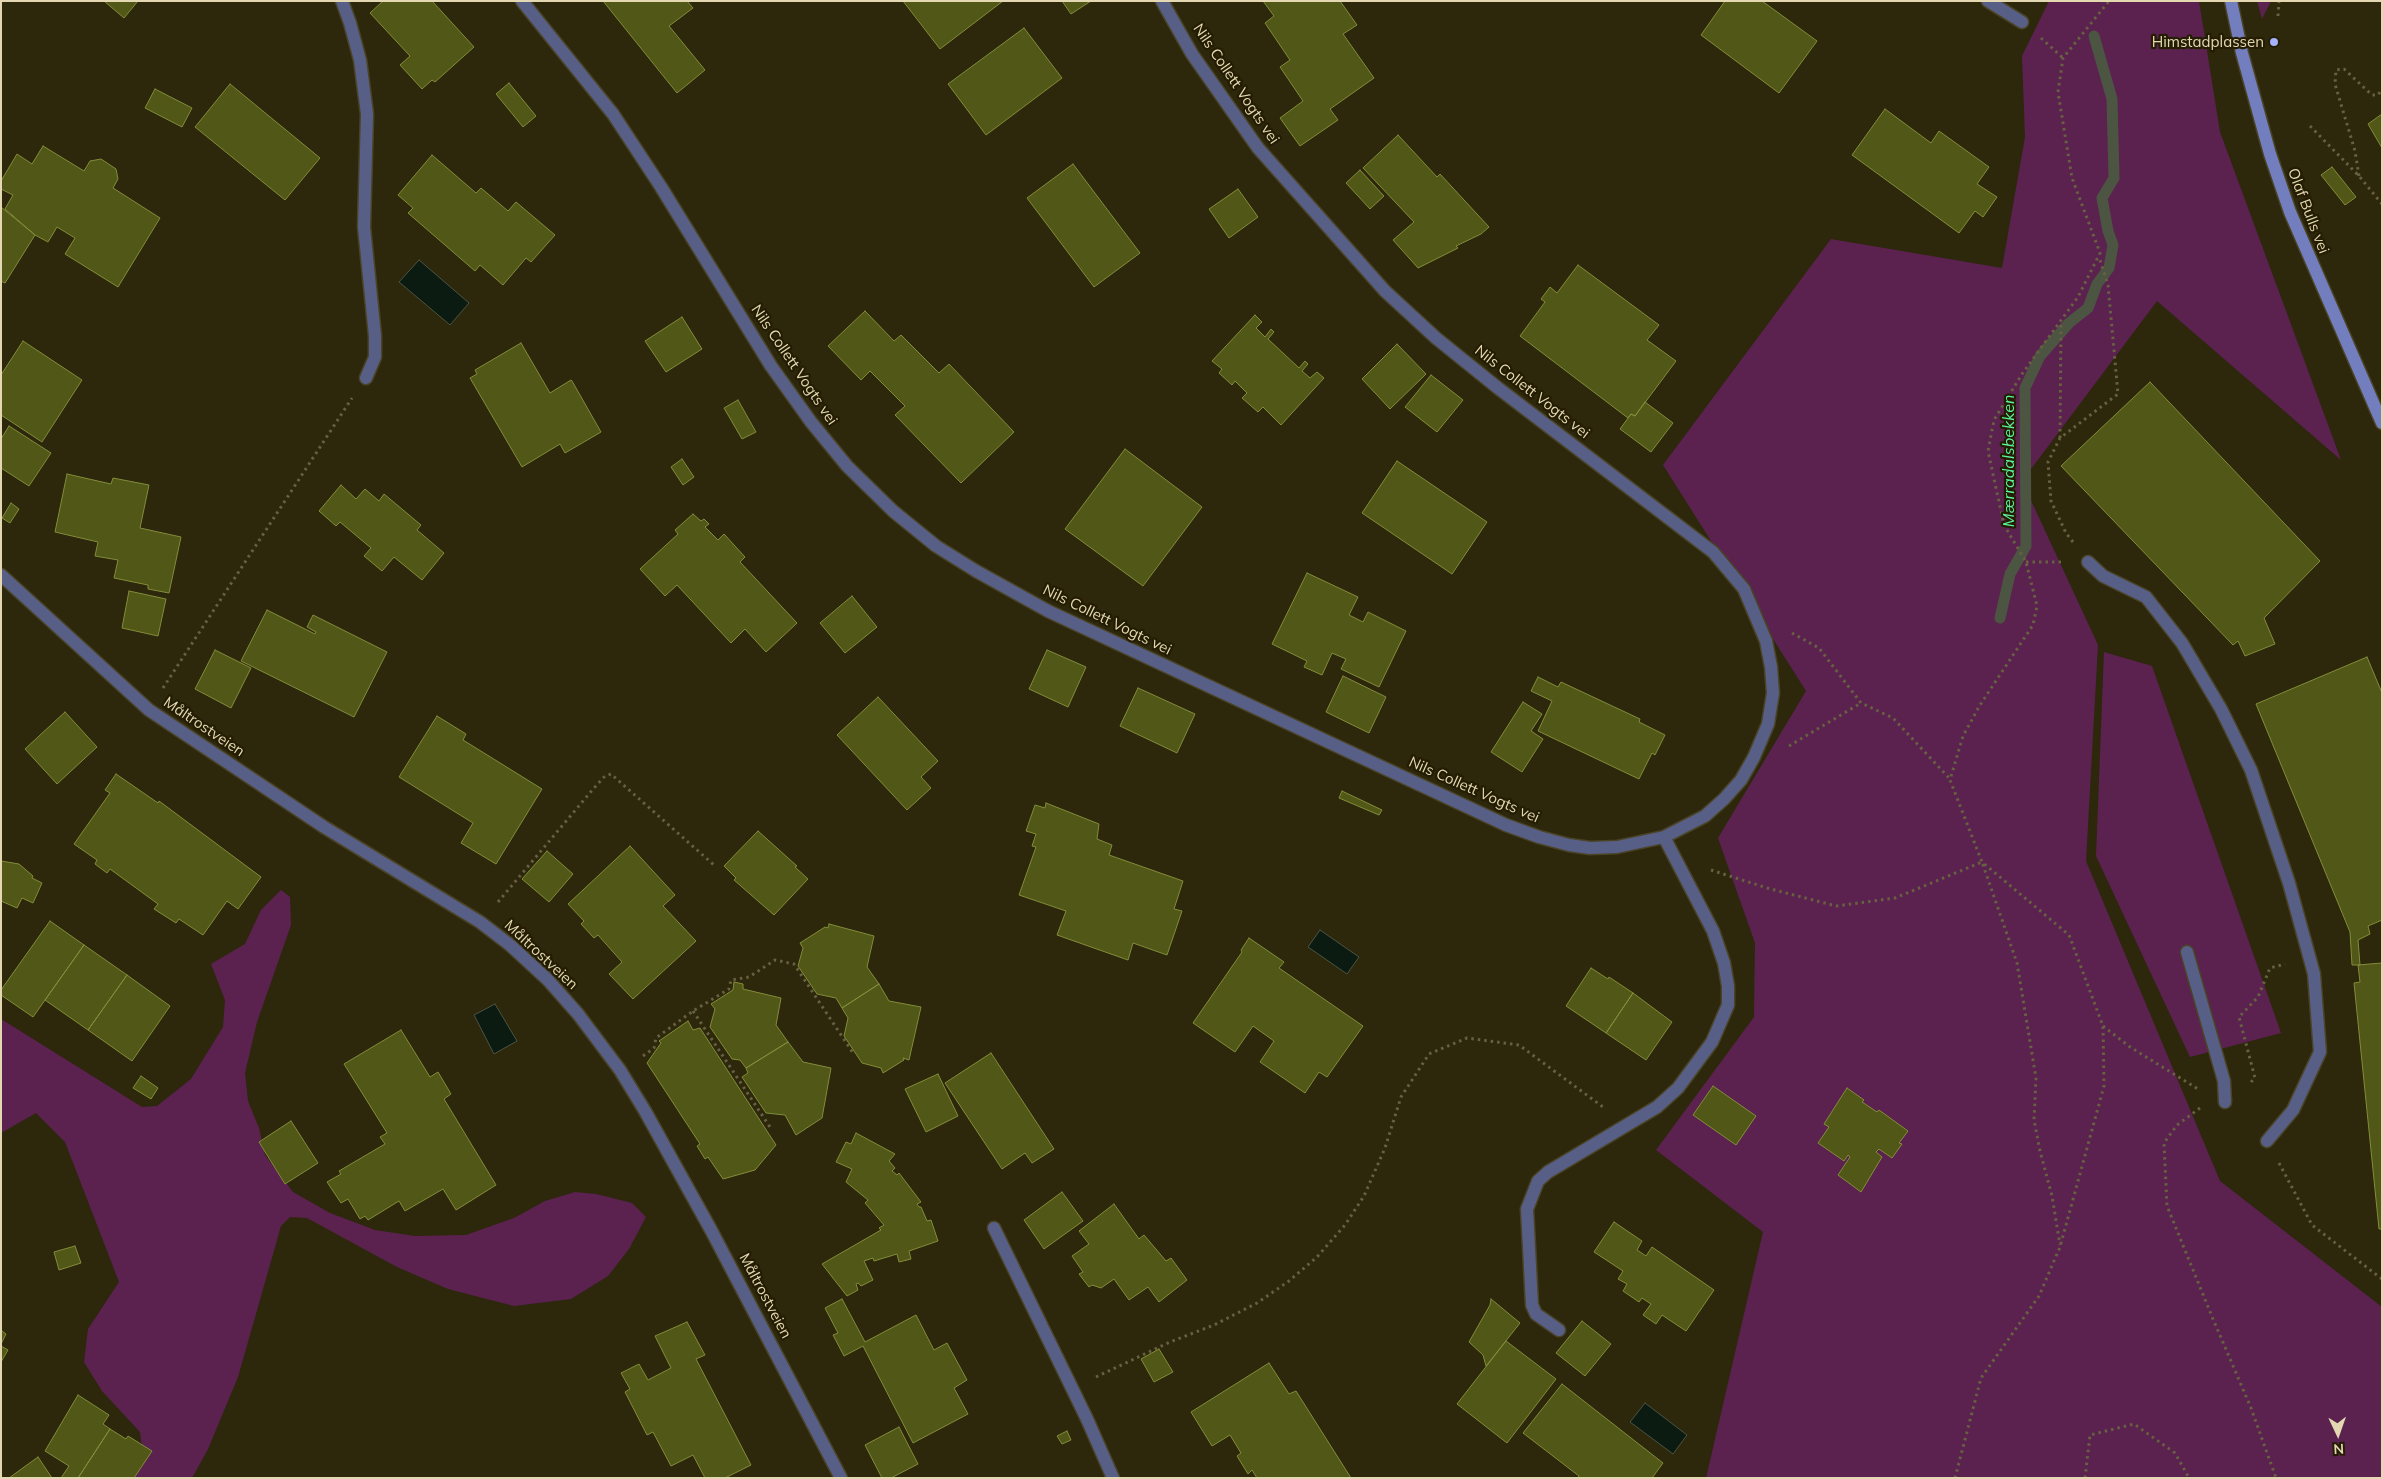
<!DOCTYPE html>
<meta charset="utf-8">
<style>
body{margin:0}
#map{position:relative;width:2383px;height:1479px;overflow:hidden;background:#2d270c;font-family:Mulish,sans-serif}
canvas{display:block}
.frame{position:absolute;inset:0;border:2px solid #e3d8b1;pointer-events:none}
.north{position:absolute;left:2313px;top:1409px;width:50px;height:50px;-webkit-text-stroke:4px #241d03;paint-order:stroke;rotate:177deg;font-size:14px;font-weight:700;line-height:20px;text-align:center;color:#e3d8b1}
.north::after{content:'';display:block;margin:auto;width:18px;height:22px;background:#e3d8b1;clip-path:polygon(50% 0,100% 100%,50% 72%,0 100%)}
</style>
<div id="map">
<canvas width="2383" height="1479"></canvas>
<div class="frame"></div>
<div class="north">N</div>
</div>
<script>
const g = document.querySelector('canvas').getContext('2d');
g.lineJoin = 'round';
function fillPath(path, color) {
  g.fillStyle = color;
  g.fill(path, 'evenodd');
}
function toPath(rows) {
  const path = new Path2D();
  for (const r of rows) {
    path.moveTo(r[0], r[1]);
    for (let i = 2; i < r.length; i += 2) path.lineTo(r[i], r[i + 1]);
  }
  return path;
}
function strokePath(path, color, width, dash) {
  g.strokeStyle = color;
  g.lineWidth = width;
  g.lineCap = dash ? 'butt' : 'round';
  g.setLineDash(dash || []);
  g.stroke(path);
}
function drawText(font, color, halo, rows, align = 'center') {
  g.font = font + ' Mulish,sans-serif';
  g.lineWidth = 4.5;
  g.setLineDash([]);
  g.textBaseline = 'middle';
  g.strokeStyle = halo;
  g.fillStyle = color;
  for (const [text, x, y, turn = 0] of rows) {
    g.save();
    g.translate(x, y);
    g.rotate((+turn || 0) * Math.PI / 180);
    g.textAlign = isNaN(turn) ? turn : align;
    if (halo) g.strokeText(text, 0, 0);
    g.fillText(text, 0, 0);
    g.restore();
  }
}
fillPath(toPath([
 [2049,1,2199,1,2220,132,2341,460,2157,301,2022,481,2098,645,2086,861,2220,1181,2382,1307,2382,1478,1706,1478,1763,1232,1656,1150,1754,1017,1755,943,1718,838,1806,691,1663,465,1831,239,2002,268,2025,137,2022,56],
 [2257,1,2271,1,2262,19],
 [2104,652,2152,666,2281,1033,2190,1057,2096,856],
 [281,890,290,897,291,925,257,1022,245,1073,248,1101,259,1128,265,1155,293,1192,330,1213,375,1230,415,1236,466,1235,514,1218,545,1201,575,1192,596,1194,632,1203,646,1217,629,1249,608,1276,571,1299,514,1306,448,1289,397,1267,307,1218,290,1217,281,1226,238,1377,208,1449,192,1478,134,1478,144,1463,140,1432,102,1391,84,1362,88,1329,119,1282,65,1142,36,1113,1,1133,1,1019,142,1107,157,1106,191,1079,223,1027,225,1000,211,964,245,944,261,910]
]), '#5b2250');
const water = toPath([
 [419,260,469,303,450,325,399,282,419,260],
 [1320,930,1359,957,1347,974,1308,947,1320,930],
 [495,1004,517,1041,494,1054,474,1015,495,1004],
 [1645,1403,1687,1435,1673,1454,1630,1422,1645,1403]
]);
fillPath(water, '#0c1b12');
strokePath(water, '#4c5442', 1);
strokePath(toPath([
 [2000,618,2010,574,2026,546,2025,388,2040,356,2069,323,2088,308,2097,284,2109,268,2113,245,2108,231,2102,198,2114,178,2112,99,2094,36]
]), '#4c5442', 11);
const building = toPath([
 [104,1,138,1,124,18,104,1],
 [383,1,432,1,474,47,435,82,432,80,422,89,400,65,410,56,370,13,383,1],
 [603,1,687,1,693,8,669,26,705,70,677,93,603,1],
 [903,1,1003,1,940,49,903,1],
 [1062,1,1091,1,1071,14,1062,1],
 [1263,1,1340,1,1357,25,1343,34,1374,78,1330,109,1338,120,1300,146,1280,118,1303,101,1280,67,1290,60,1265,23,1274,16,1263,1],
 [1725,1,1762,1,1817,41,1779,93,1701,35,1725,1],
 [1024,28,1062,78,986,135,948,84,1024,28],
 [509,83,536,116,523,127,496,94,509,83],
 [230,84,320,158,285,200,195,127,230,84],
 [155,89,192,108,182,127,145,108,155,89],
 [1885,109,1931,143,1939,131,1989,167,1977,184,1997,197,1983,217,1975,211,1959,233,1852,155,1885,109],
 [2382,114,2382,148,2368,124,2382,114],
 [1398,135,1437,177,1440,174,1489,227,1481,234,1456,246,1458,248,1418,268,1393,240,1414,222,1363,168,1398,135],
 [43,146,84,171,90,161,101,159,116,169,118,179,113,188,160,218,118,287,65,254,75,238,57,227,48,242,35,235,5,209,13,195,1,189,1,181,17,154,32,164,43,146],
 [432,155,476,193,481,188,508,211,516,202,555,235,531,262,526,258,503,285,480,265,475,271,408,213,413,208,398,195,432,155],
 [1073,164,1140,253,1094,287,1027,198,1073,164],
 [2332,167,2356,197,2345,205,2321,175,2332,167],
 [1360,170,1384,196,1370,209,1346,183,1360,170],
 [1238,189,1258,217,1229,238,1209,209,1238,189],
 [1,207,35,235,5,283,1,281,1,207],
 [1578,265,1659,325,1647,340,1676,361,1635,416,1631,414,1628,418,1520,336,1545,302,1541,299,1550,287,1557,293,1578,265],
 [865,311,894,341,901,335,939,373,949,364,1014,432,961,483,895,415,905,406,870,371,861,380,828,346,865,311],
 [1255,315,1262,322,1256,328,1265,337,1271,329,1274,332,1268,339,1299,368,1305,361,1308,364,1302,371,1310,378,1317,372,1324,378,1281,425,1263,407,1258,412,1242,398,1247,393,1235,381,1232,385,1219,373,1222,369,1212,361,1255,315],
 [682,317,702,349,666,372,645,341,682,317],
 [23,341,82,380,42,442,1,415,1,375,23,341],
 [521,343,550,393,571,380,572,381,601,432,565,453,560,444,522,467,470,378,477,374,475,370,521,343],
 [1397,344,1426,374,1390,409,1362,379,1397,344],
 [1431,375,1463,400,1437,432,1405,407,1431,375],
 [2150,382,2320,561,2264,618,2275,644,2245,656,2238,641,2233,645,2061,466,2150,382],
 [738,400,756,432,742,439,724,408,738,400],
 [1645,402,1673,423,1651,452,1620,429,1631,414,1635,416,1645,402],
 [9,426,51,453,29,486,1,468,1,439,9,426],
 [1125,449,1202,507,1143,586,1065,529,1125,449],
 [682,459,694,477,683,485,671,467,682,459],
 [1397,461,1487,522,1452,574,1362,513,1397,461],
 [67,474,111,484,113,478,149,485,140,528,181,537,169,593,148,589,148,585,114,578,118,560,95,556,98,542,55,532,67,474],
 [341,485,356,499,365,489,379,501,384,494,421,525,417,530,444,553,422,580,394,557,382,571,364,556,371,548,340,522,336,526,319,511,341,485],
 [11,503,19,509,10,523,2,518,11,503],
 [693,514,701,521,704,519,709,524,705,527,718,540,724,534,745,557,740,562,797,623,766,652,745,629,731,643,677,585,665,596,640,569,678,534,675,530,693,514],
 [1307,573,1358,597,1349,615,1363,622,1368,612,1406,631,1379,687,1341,669,1346,659,1332,653,1322,675,1304,667,1307,661,1272,644,1307,573],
 [129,591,166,599,158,636,122,628,129,591],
 [852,596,877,627,845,653,820,623,852,596],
 [267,610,315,634,316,632,307,627,313,615,387,652,354,717,241,661,267,610],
 [215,650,251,668,231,708,195,689,215,650],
 [1047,650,1086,667,1068,707,1029,689,1047,650],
 [2367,657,2382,693,2382,920,2368,926,2370,934,2358,940,2360,965,2352,965,2350,932,2256,704,2367,657],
 [1343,676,1386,697,1369,733,1326,712,1343,676],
 [1538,677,1558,687,1561,682,1640,719,1639,722,1665,735,1655,755,1652,753,1639,779,1538,731,1552,701,1531,691,1538,677],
 [1138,688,1195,714,1177,753,1120,726,1138,688],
 [878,697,938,761,921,777,931,788,907,810,837,735,878,697],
 [1523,702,1542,714,1531,731,1543,739,1522,772,1491,752,1523,702],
 [65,712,97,747,57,784,25,749,65,712],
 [437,716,466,734,463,740,542,789,496,864,461,843,473,823,399,777,437,716],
 [116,774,158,803,159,801,261,877,238,909,227,901,203,935,179,919,176,923,154,909,158,904,110,869,107,873,95,864,97,860,74,844,110,793,105,790,116,774],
 [1342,791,1382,810,1379,815,1339,798,1342,791],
 [1046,803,1099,824,1097,839,1112,845,1109,855,1183,881,1174,909,1182,911,1167,955,1133,943,1128,960,1057,935,1066,911,1019,895,1036,847,1032,846,1036,834,1026,831,1035,805,1045,808,1046,803],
 [758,831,797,866,795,867,808,879,774,915,734,880,736,878,724,866,758,831],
 [630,846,675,895,663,906,696,941,633,999,609,974,622,962,598,935,594,938,581,924,584,921,568,904,630,846],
 [547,851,573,874,549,902,522,879,547,851],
 [1,861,19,864,33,876,32,878,42,883,33,903,22,898,17,908,1,901,1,861],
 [50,921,84,945,33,1017,1,995,1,990,50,921],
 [829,924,874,936,867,967,879,984,842,1008,836,998,817,994,798,966,803,948,800,943,825,927,828,928,829,924],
 [1249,938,1284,962,1279,968,1363,1026,1327,1077,1319,1072,1305,1093,1260,1062,1274,1041,1253,1026,1235,1052,1193,1023,1242,952,1241,950,1249,938],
 [84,945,127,975,88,1030,45,1000,84,945],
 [2382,963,2382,1229,2379,1229,2354,983,2360,982,2358,965,2382,963],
 [1591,968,1608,979,1609,977,1633,993,1606,1033,1566,1006,1591,968],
 [127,975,170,1006,132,1061,88,1030,127,975],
 [734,982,743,984,743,989,781,998,776,1025,788,1042,746,1068,740,1060,732,1059,710,1027,715,1009,711,1004,733,990,734,982],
 [879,984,889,1001,921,1007,909,1060,903,1058,904,1060,883,1073,881,1068,862,1063,844,1036,848,1018,842,1008,879,984],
 [1633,993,1672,1022,1646,1060,1606,1033,1633,993],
 [688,1021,693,1030,700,1028,776,1145,755,1170,723,1179,708,1157,705,1159,697,1146,700,1144,647,1063,661,1043,659,1041,688,1021],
 [401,1030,430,1077,438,1072,451,1094,444,1099,496,1185,456,1210,443,1189,405,1211,399,1201,368,1220,365,1216,360,1219,348,1199,341,1203,327,1182,341,1174,339,1171,385,1144,380,1137,387,1133,344,1064,401,1030],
 [788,1042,803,1062,831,1068,822,1118,796,1135,785,1115,766,1113,742,1077,748,1073,746,1068,788,1042],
 [991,1053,1054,1149,1032,1163,1025,1153,1002,1169,945,1083,991,1053],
 [938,1074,958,1116,926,1132,905,1089,938,1074],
 [141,1076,158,1088,151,1099,133,1088,141,1076],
 [1713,1086,1756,1116,1736,1145,1693,1115,1713,1086],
 [1847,1088,1864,1100,1862,1102,1877,1112,1879,1110,1908,1131,1899,1143,1902,1144,1892,1158,1879,1149,1876,1152,1882,1157,1861,1192,1838,1175,1850,1157,1848,1155,1844,1161,1818,1143,1829,1127,1824,1124,1847,1088],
 [291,1121,318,1163,285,1184,259,1142,291,1121],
 [856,1133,895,1154,889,1161,895,1168,892,1171,897,1175,899,1173,921,1202,917,1204,919,1207,921,1207,927,1221,931,1220,938,1241,909,1251,911,1259,899,1262,897,1254,874,1261,873,1258,864,1261,873,1280,861,1286,858,1283,856,1284,858,1290,847,1296,822,1264,881,1230,879,1228,884,1225,865,1203,868,1200,846,1182,852,1169,836,1162,846,1142,851,1144,856,1133],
 [1062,1192,1083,1221,1044,1249,1024,1220,1062,1192],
 [1114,1204,1139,1239,1144,1235,1166,1261,1171,1258,1187,1280,1159,1302,1148,1287,1129,1300,1114,1279,1101,1288,1092,1285,1089,1287,1079,1274,1083,1272,1072,1256,1089,1244,1079,1231,1114,1204],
 [1614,1222,1642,1241,1637,1250,1646,1256,1652,1247,1714,1290,1686,1331,1662,1315,1656,1324,1643,1315,1651,1304,1642,1298,1639,1302,1623,1291,1627,1284,1618,1279,1623,1271,1594,1252,1614,1222],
 [75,1246,81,1263,59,1270,54,1252,75,1246],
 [842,1299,865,1342,916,1315,934,1350,947,1343,967,1380,954,1388,968,1414,913,1443,863,1346,844,1356,833,1335,838,1333,825,1308,842,1299],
 [1491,1299,1520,1323,1486,1366,1483,1355,1469,1342,1490,1305,1491,1299],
 [1582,1321,1611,1344,1585,1376,1556,1353,1582,1321],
 [687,1322,705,1355,696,1359,751,1465,725,1478,705,1478,693,1455,671,1466,653,1432,647,1435,625,1392,630,1389,621,1373,639,1364,648,1380,671,1368,655,1336,687,1322],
 [2,1331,6,1334,1,1344,1,1333,2,1331],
 [1506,1341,1556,1379,1507,1443,1457,1404,1506,1341],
 [1,1346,8,1350,1,1362,1,1346],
 [1159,1349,1173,1372,1154,1382,1141,1359,1159,1349],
 [1269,1363,1289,1394,1296,1391,1351,1478,1257,1478,1252,1470,1248,1474,1237,1456,1241,1453,1230,1435,1212,1446,1191,1412,1269,1363],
 [1562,1384,1663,1463,1652,1478,1578,1478,1579,1476,1523,1433,1562,1384],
 [78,1395,109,1415,103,1424,110,1429,78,1478,61,1478,69,1466,45,1451,78,1395],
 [899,1427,918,1464,891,1478,882,1478,865,1445,899,1427],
 [110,1429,126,1439,128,1436,152,1451,134,1478,78,1478,110,1429],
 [1067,1431,1071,1440,1062,1444,1057,1436,1067,1431],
 [38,1457,52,1478,9,1478,38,1457]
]);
fillPath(building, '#505717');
strokePath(building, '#838d3a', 1);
const lane = toPath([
 [342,1,350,23,360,60,367,114,364,227,375,336,375,357,366,378],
 [2088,562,2103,576,2146,597,2182,643,2221,709,2251,770,2289,883,2314,974,2320,1052,2293,1110,2267,1141],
 [2187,952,2224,1081,2225,1102],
 [994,1228,1087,1419,1113,1478],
 [1559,1330,1536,1314,1532,1305,1527,1209,1538,1181,1548,1172,1657,1107,1678,1088,1712,1042,1728,1005,1728,986,1724,963,1713,931,1664,837]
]);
const street = toPath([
 [522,1,613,114,661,187,771,366,811,422,847,466,893,511,936,546,976,571,1048,611,1506,825,1539,837,1569,845,1590,848,1617,847,1664,837,1705,816,1724,799,1741,780,1754,757,1768,724,1773,693,1771,667,1766,641,1744,589,1713,552,1498,388,1436,338,1385,291,1258,148,1192,54,1162,1],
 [1988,1,2022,22],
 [1,575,149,710,324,827,480,922,510,945,548,980,578,1014,620,1070,645,1111,711,1230,841,1478]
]);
const secondary = toPath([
 [2231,1,2242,53,2270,154,2290,212,2382,423]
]);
strokePath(lane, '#4a4326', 15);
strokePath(street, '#4a4326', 15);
strokePath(secondary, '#4a4326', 15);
strokePath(toPath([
 [2278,16,2279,1],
 [2041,38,2063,58],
 [2310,126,2359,176,2382,204],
 [2359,176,2355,151,2335,84,2336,70,2344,69,2372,95,2378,95,2382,89],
 [2060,438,2061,322],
 [2073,542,2066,533,2051,501,2048,462,2060,438,2118,394,2108,285,2099,257],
 [2026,562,2063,562],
 [1792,633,1819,648,1861,703,1893,718,1950,779],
 [163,688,352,398],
 [1789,746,1861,703],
 [1711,870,1767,888,1836,906,1895,898,1982,862,2017,963,2036,1078,2034,1120,2040,1151,2052,1196,2060,1245],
 [498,902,594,788,605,776,611,774,714,865],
 [693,1011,772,1130],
 [2103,1026,2130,1047,2198,1089],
 [643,1056,654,1048,656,1038,693,1011,729,989,731,980,749,977,775,960,794,964,853,1053],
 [2251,1082,2255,1078,2239,1017,2258,997,2270,968,2285,964],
 [2200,1108,2177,1125,2164,1143,2167,1206,2213,1319,2251,1408,2276,1478],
 [2279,1163,2312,1225,2382,1279],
 [1096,1377,1170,1342,1214,1325,1257,1303,1289,1281,1317,1257,1345,1225,1364,1196,1385,1148,1401,1097,1429,1054,1467,1038,1519,1045,1603,1107],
 [1955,1478,1981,1378,2039,1296,2060,1247,2104,1086,2103,1026,2069,935,1982,862,1950,780,1963,736,1980,705,2033,625,2037,606,2026,562,2004,525,1988,451,1994,420,2022,374,2078,297,2100,253,2072,178,2058,92,2063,58,2109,1],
 [2085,1478,2090,1435,2134,1424,2175,1453,2189,1478]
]), '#676041', 3, [2.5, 4]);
strokePath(lane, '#575f87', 12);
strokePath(street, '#575f87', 12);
strokePath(secondary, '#727ebe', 12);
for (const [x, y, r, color] of [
 [2274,42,5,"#a4b2fc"]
]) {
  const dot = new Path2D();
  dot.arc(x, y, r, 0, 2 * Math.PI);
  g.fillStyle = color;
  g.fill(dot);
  strokePath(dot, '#241d03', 2);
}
drawText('15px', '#e3d8b1', '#241d03', [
 ["Himstadplassen",2264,42]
], 'right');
drawText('15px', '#e3d8b1', '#241d03', [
 ["Nils Collett Vogts vei",1236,84,56],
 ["Olaf Bulls vei",2308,211,69],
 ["Nils Collett Vogts vei",794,365,56],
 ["Nils Collett Vogts vei",1532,392,38],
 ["Nils Collett Vogts vei",1107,620,26],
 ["Måltrostveien",204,727,34],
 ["Nils Collett Vogts vei",1474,790,24],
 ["Måltrostveien",541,955,43],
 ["Måltrostveien",765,1296,62]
]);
drawText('italic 16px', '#5bf39f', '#241d03', [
 ["Mærradalsbekken",2009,461,-90]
]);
</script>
